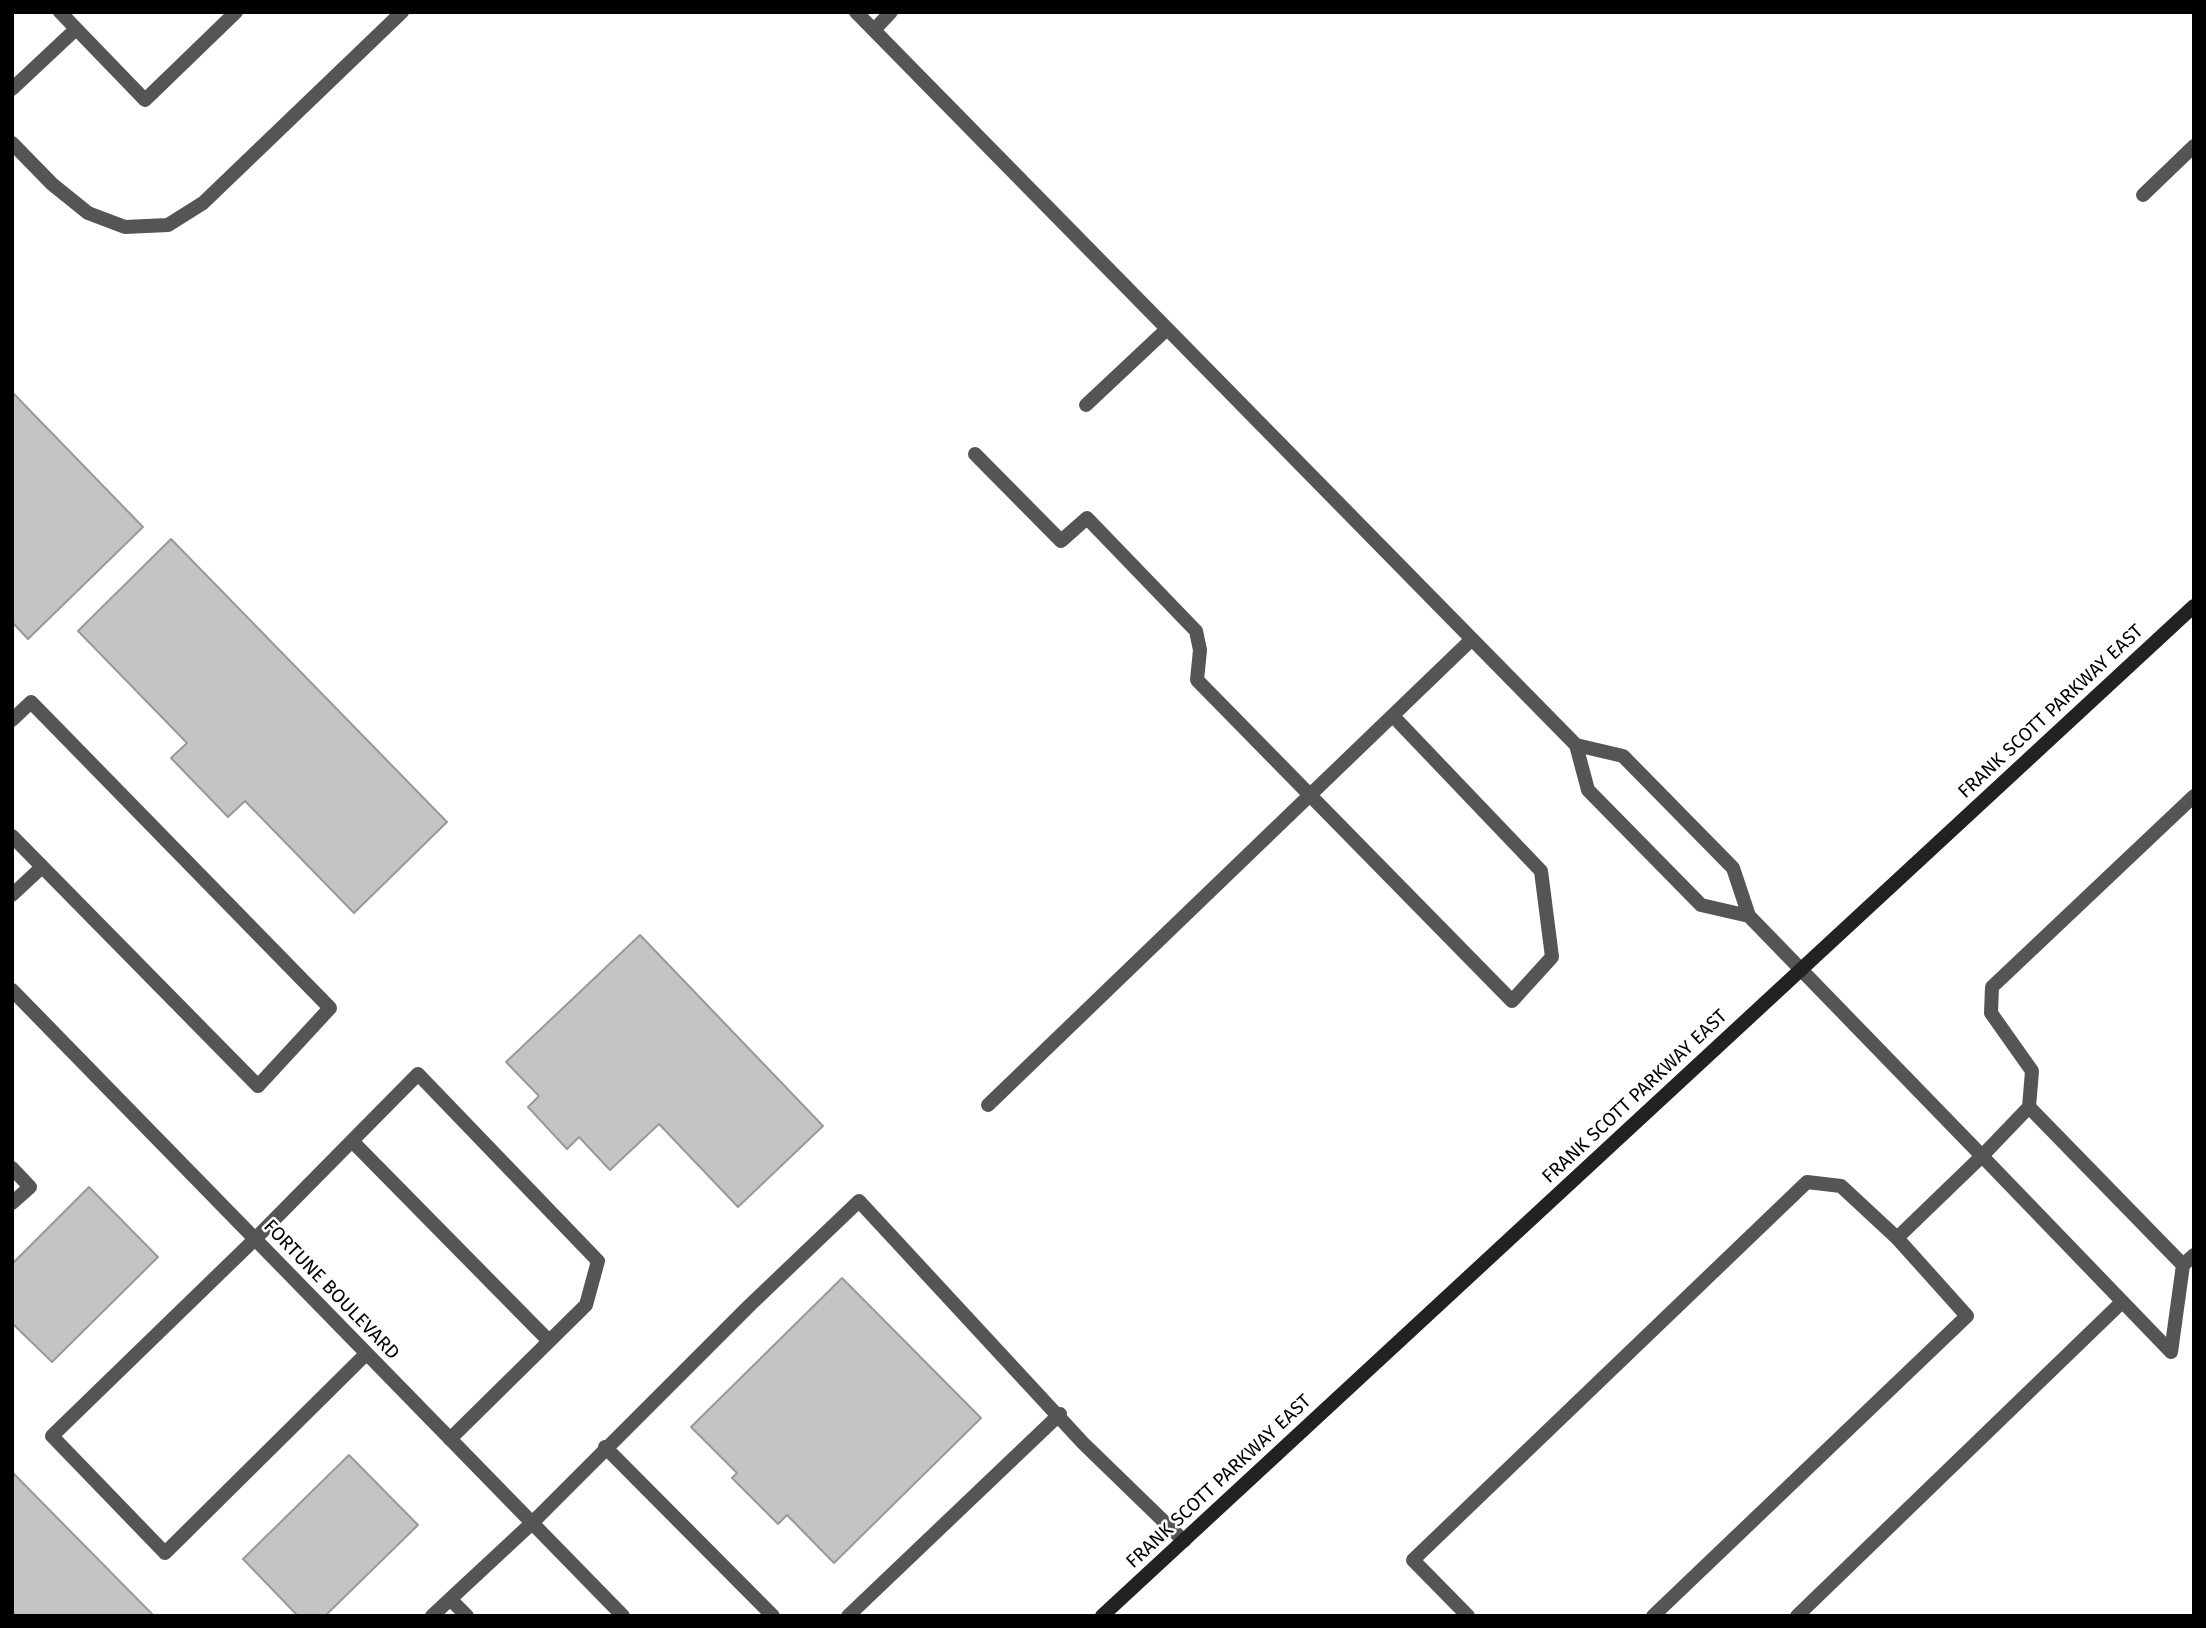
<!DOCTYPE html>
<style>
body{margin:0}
#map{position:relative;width:2206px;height:1628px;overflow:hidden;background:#fff;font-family:"Fira Sans",sans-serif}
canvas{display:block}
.frame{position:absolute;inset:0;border:14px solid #000;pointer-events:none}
</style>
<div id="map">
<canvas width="2206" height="1628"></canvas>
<div class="frame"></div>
</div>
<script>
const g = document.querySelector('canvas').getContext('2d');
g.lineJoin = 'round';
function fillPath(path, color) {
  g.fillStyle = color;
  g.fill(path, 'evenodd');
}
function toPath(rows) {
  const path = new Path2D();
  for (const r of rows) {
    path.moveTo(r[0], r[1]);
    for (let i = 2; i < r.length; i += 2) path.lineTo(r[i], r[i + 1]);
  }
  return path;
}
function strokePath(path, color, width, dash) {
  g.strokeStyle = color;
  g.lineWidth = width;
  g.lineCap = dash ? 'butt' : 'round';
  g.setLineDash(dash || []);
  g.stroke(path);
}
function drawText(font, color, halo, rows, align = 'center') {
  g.font = font + ' "Fira Sans",sans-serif';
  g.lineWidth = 5;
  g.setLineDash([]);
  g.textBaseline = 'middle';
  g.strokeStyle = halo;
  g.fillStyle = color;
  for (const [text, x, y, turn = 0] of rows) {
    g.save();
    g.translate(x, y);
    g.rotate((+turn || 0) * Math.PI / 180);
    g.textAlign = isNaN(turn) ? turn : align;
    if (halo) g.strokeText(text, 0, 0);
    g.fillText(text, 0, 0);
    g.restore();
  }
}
const building = toPath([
 [12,392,143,527,28,639,12,622,12,392],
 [171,539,447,822,354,913,245,801,228,817,171,758,187,743,78,631,171,539],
 [640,935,823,1126,738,1207,659,1124,610,1170,579,1137,567,1149,528,1107,539,1096,506,1062,640,935],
 [89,1187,158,1257,52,1362,12,1323,12,1264,89,1187],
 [842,1278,981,1418,834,1563,787,1515,778,1524,732,1478,737,1473,691,1427,842,1278],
 [349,1455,418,1525,325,1616,298,1616,243,1559,349,1455],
 [12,1472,154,1616,16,1616,12,1612,12,1472]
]);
fillPath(building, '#c4c4c4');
strokePath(building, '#999', 2);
strokePath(toPath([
 [60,12,145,100,236,12],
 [856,12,1576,745,1588,790,1701,905,1749,916],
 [874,30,891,12],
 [12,89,76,29],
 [12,143,52,184,88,213,125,227,168,225,203,203,402,12],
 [2143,195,2194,146],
 [1086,405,1167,329],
 [975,454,1061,541,1087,518,1196,631,1200,650,1197,680,1512,1001,1552,957,1541,871,1393,716],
 [12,720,31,702,330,1008,258,1086,12,836],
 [1576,745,1623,756,1733,868,1749,916,1982,1156,1897,1238],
 [12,895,42,867],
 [988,1105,1471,640],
 [2029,1107,2183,1265],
 [352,1141,549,1341],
 [12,1168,30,1187,12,1203],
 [2171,1352,1982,1156,2029,1107,2032,1071,1991,1013,1992,987,2194,796],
 [2171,1352,2183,1265,2194,1255],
 [366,1354,165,1553,52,1436,255,1239,418,1074,598,1261,586,1305,450,1439],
 [605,1447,773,1616],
 [450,1599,467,1616],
 [432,1616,532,1523,750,1305,859,1201,1083,1443,1184,1541],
 [848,1616,1060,1414],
 [1468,1616,1413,1560,1807,1182,1841,1186,1897,1238,1967,1316,1653,1616],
 [1797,1616,2122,1302]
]), '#555', 14);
strokePath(toPath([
 [12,990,623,1616]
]), '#555', 14);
strokePath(toPath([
 [1102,1616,2194,606]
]), '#222', 14);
drawText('19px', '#000', '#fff', [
 ["FRANK SCOTT PARKWAY EAST",2051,712,-43],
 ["FRANK SCOTT PARKWAY EAST",1635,1097,-43],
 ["FORTUNE BOULEVARD",331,1290,46],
 ["FRANK SCOTT PARKWAY EAST",1219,1482,-43]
]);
</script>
